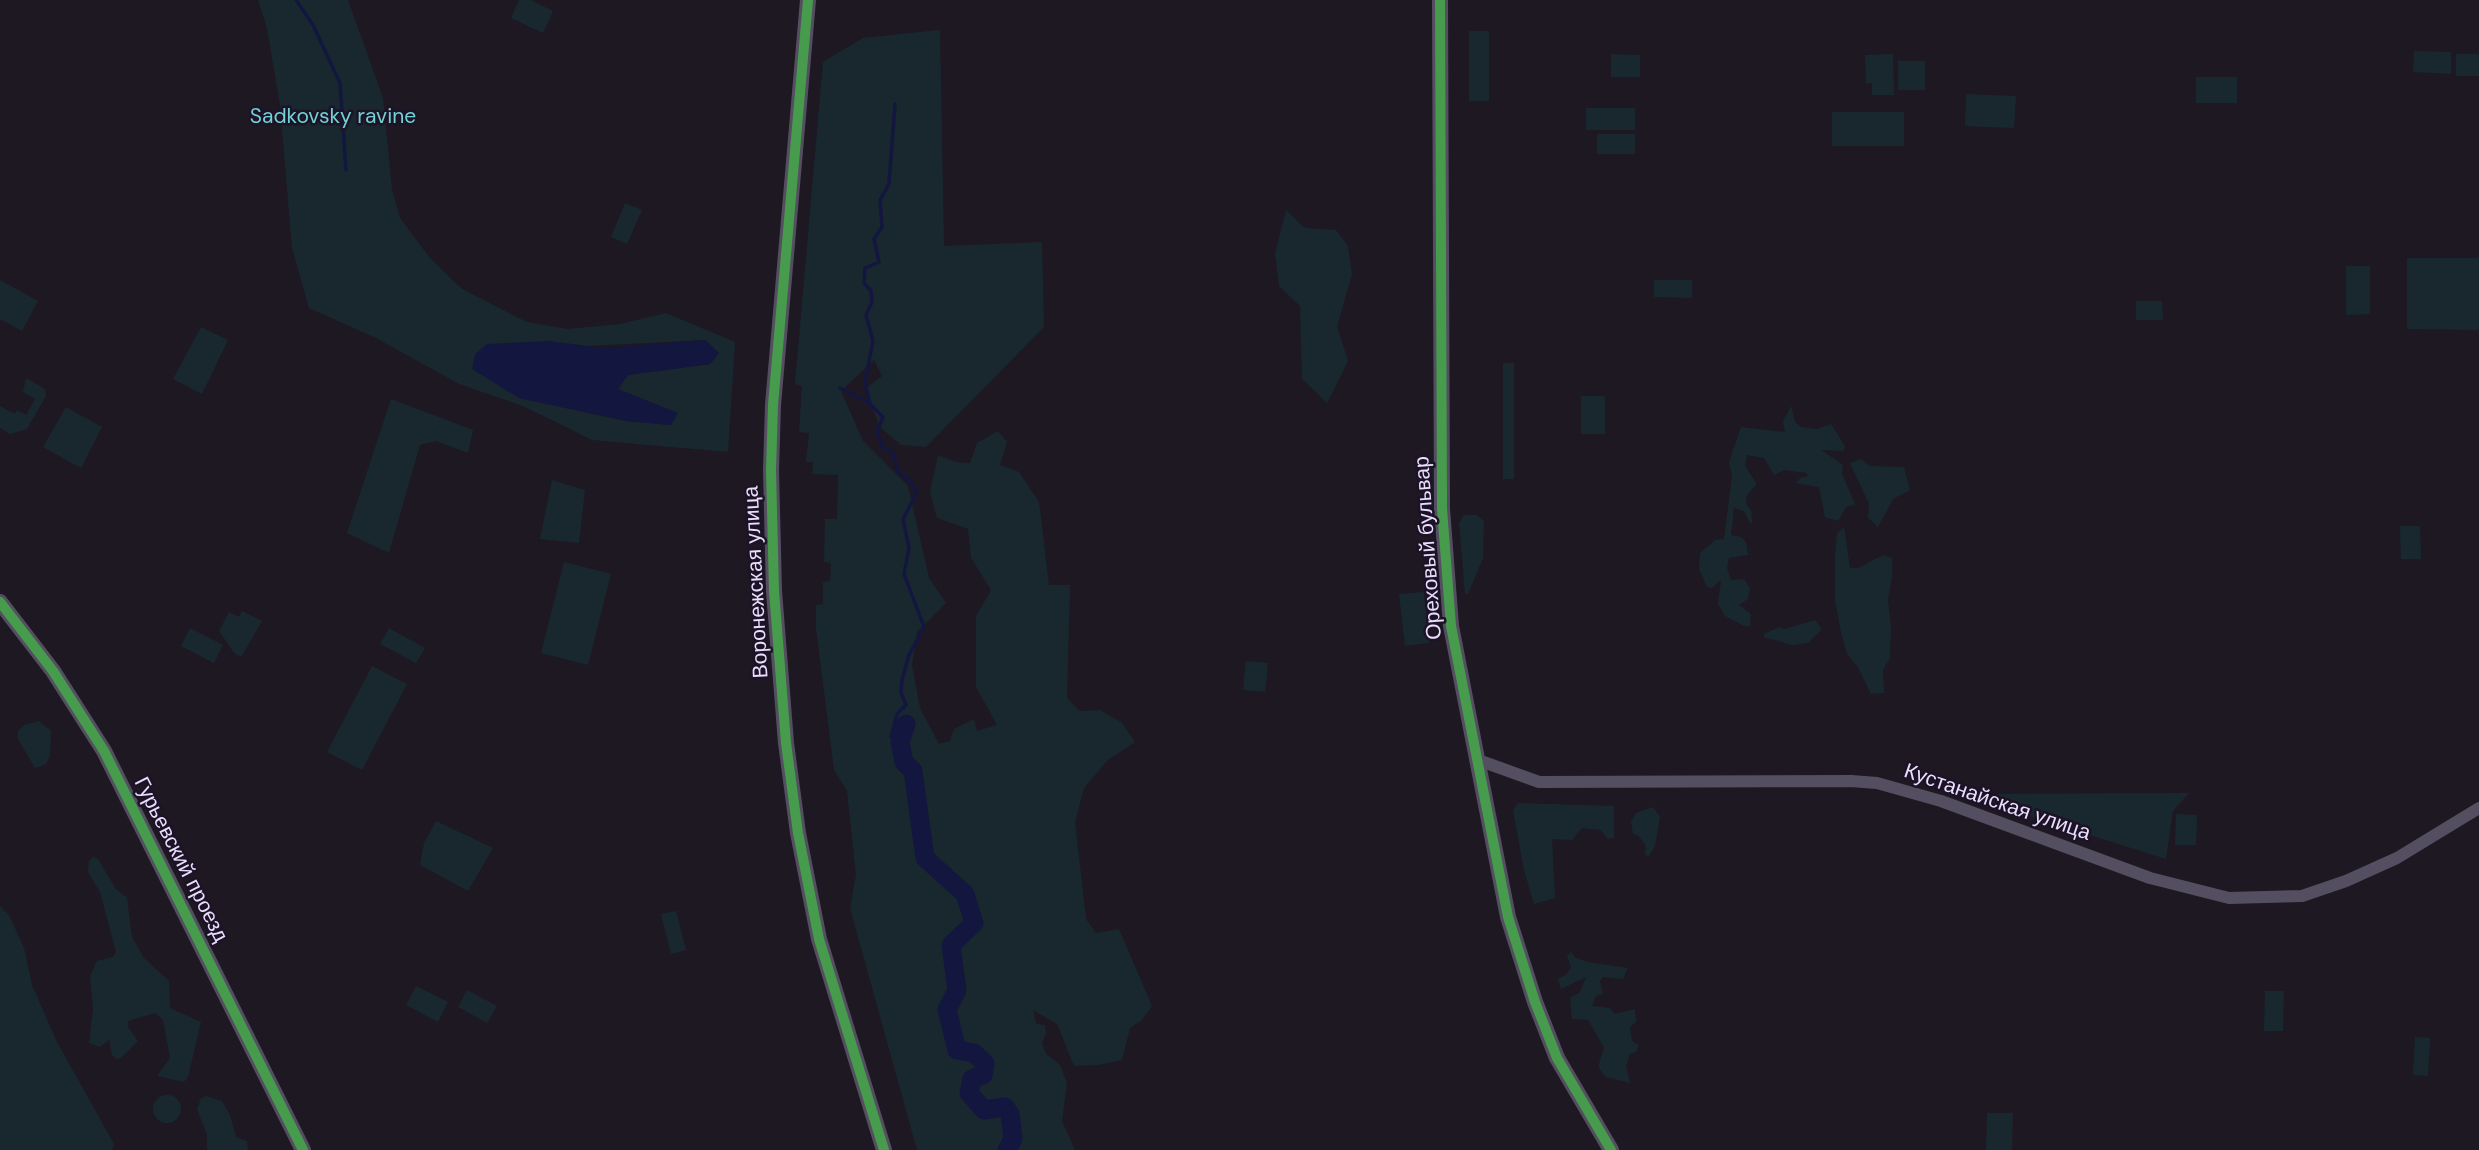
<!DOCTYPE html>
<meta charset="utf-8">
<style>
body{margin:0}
canvas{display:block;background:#1d1822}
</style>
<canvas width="2479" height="1150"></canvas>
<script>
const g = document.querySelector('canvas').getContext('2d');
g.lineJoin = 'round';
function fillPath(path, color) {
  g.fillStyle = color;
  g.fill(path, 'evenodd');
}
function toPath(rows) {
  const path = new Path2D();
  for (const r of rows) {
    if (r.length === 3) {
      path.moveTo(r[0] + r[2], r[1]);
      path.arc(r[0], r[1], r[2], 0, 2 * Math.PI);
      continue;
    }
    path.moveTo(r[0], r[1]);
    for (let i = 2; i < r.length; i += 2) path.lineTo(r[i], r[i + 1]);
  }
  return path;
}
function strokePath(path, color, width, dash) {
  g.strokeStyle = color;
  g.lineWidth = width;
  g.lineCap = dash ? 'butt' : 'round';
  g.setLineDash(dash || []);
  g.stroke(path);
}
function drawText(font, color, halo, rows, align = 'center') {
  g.font = font + ' "DM Sans",sans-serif';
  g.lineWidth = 5;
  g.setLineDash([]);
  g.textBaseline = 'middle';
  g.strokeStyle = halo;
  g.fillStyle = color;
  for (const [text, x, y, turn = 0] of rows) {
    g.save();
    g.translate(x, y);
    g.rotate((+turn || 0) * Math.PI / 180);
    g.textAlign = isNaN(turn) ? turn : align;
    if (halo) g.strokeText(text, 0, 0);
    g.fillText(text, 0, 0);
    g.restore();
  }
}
fillPath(toPath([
 [258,0,348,0,383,98,392,189,400,218,430,258,462,289,527,322,568,329,620,324,666,313,735,342,728,452,592,440,523,406,459,384,376,338,309,308,292,248,280,105,267,28],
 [705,340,719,353,710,364,628,375,618,389,677,413,671,425,626,421,519,398,472,368,588,346],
 [519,0,531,0,553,11,543,33,511,18],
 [940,30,944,246,1042,242,1044,327,926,447,901,445,880,427,865,389,882,376,874,360,841,391,863,441,908,486,929,578,946,603,917,632,912,665,920,708,939,744,950,741,954,729,974,719,977,731,997,725,976,687,976,616,991,590,971,558,968,529,937,518,930,492,938,455,956,462,970,463,977,443,998,431,1007,442,1000,465,1019,472,1039,502,1049,585,1070,585,1067,698,1080,711,1100,710,1122,723,1135,742,1108,760,1084,788,1075,822,1086,919,1096,933,1119,929,1152,1006,1142,1020,1130,1028,1122,1060,1098,1065,1074,1066,1057,1024,1033,1010,1036,1024,1045,1025,1046,1033,1042,1043,1046,1054,1060,1065,1067,1083,1062,1121,1075,1150,917,1150,850,908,856,875,847,791,834,770,816,628,816,605,823,604,823,582,830,581,831,563,824,562,825,519,837,519,838,475,812,474,813,462,806,462,809,433,799,432,802,386,795,384,823,62,863,38],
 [1469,31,1489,31,1489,101,1469,101],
 [2414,51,2451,52,2451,74,2413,72],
 [1611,54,1640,55,1640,77,1611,77],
 [1893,54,1894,95,1872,95,1872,83,1866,83,1865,55],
 [2456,54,2479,54,2479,76,2456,76],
 [1898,61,1925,61,1925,90,1898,90],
 [2196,77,2237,77,2237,103,2196,103],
 [1966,94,2016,96,2014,128,1965,126],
 [1586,108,1635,108,1635,130,1586,130],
 [1832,112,1904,112,1904,146,1832,146],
 [1597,134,1635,134,1635,154,1597,154],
 [625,203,642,210,627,244,611,237],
 [1286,210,1305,228,1336,230,1348,246,1352,275,1337,326,1348,361,1327,403,1302,379,1300,306,1279,286,1275,254],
 [2407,258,2479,258,2479,330,2407,329],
 [2346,266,2370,266,2370,314,2346,315],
 [0,280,38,301,22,331,0,319],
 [1654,280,1692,280,1692,298,1654,297],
 [2136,301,2162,301,2163,320,2136,320],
 [201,327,228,340,202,394,173,379],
 [1503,363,1514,363,1514,479,1503,479],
 [26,378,45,389,46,396,27,429,10,434,0,428,0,406,15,414,17,410,26,415,35,399,23,392],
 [1581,396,1605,396,1605,434,1581,434],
 [391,399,473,430,468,453,436,441,420,445,389,553,347,533],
 [1791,406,1795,422,1801,427,1817,429,1831,424,1845,446,1843,451,1821,450,1843,465,1842,473,1855,505,1846,507,1838,521,1825,517,1819,487,1796,483,1800,478,1808,476,1806,473,1784,470,1774,475,1764,458,1747,455,1745,466,1757,484,1747,495,1746,504,1751,510,1752,520,1751,525,1744,511,1734,508,1731,535,1741,537,1746,542,1748,555,1729,558,1727,568,1731,580,1744,579,1750,588,1748,599,1739,605,1751,614,1750,626,1744,626,1725,616,1718,604,1721,580,1712,588,1707,587,1699,569,1700,553,1715,540,1724,539,1732,476,1729,462,1741,427,1785,432,1783,421],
 [66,407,102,427,81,468,43,447],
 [1861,459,1870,466,1904,467,1910,490,1893,499,1878,527,1868,518,1869,504,1850,463],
 [552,480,585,490,579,543,540,539],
 [1464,515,1477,515,1484,521,1483,558,1468,594,1465,594,1459,523],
 [2400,526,2420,526,2421,559,2401,559],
 [1844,527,1850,568,1858,568,1883,555,1892,558,1892,577,1888,600,1891,626,1890,658,1883,670,1884,693,1871,694,1858,667,1847,654,1840,628,1835,600,1835,556,1837,533],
 [564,562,611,574,588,665,541,653],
 [1424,592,1429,643,1405,646,1399,594],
 [242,611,262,621,241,657,234,653,219,631,229,612,239,617],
 [1815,620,1822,629,1808,643,1792,645,1764,637,1764,634,1779,627,1785,629],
 [190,628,223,645,214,663,181,646],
 [389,628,425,648,416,663,380,644],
 [1246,661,1268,663,1265,692,1243,690],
 [372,666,407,684,362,770,327,752],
 [39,721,51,731,50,756,46,764,35,768,18,739,18,731,24,725],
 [2189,793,2173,811,2166,859,1981,801,1984,794],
 [1518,803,1614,806,1614,838,1608,839,1601,830,1582,828,1572,840,1552,839,1555,898,1534,904,1524,870,1513,810],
 [1653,807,1660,817,1655,846,1649,856,1645,855,1646,846,1639,836,1633,834,1631,822,1636,813],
 [2176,814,2197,815,2196,845,2175,845],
 [436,821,493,848,468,891,420,865,424,843],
 [93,857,98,859,116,889,127,898,132,937,144,958,169,981,170,1008,201,1022,188,1077,184,1082,157,1076,170,1058,163,1020,155,1013,128,1021,128,1027,138,1041,121,1058,116,1059,112,1055,109,1040,100,1047,89,1043,93,1009,90,976,97,961,113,957,116,952,100,892,88,872,89,861],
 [0,906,9,915,24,948,32,985,57,1042,114,1144,112,1150,0,1150],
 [676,911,686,950,671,954,661,914],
 [1571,952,1576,958,1588,962,1628,968,1623,979,1603,977,1600,981,1603,994,1596,996,1592,1006,1610,1008,1614,1014,1635,1009,1636,1022,1630,1027,1632,1041,1639,1045,1636,1052,1630,1054,1626,1066,1630,1083,1606,1077,1598,1067,1604,1048,1598,1037,1588,1020,1572,1019,1570,998,1580,992,1586,977,1561,989,1558,979,1566,975,1571,967,1567,956],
 [416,986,448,1002,438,1022,406,1005],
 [467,990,497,1006,487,1023,458,1007],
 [2265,991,2284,991,2283,1031,2264,1031],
 [2415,1037,2430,1038,2428,1076,2413,1075],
 [167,1109,14],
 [206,1096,222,1101,230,1115,236,1137,247,1141,248,1150,207,1150,207,1135,197,1109,201,1098],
 [1987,1113,2013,1113,2012,1150,1986,1150]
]), '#18282e');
fillPath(toPath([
 [705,340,719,353,710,364,628,375,618,389,678,413,671,425,626,421,519,398,472,369,475,354,487,344,549,341,604,348]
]), '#13173f');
strokePath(toPath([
 [296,0,313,25,340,83,346,170],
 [895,104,889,184,880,200,882,227,874,239,879,262,865,268,864,283,871,291,872,302,866,315,873,341,865,382,870,404,883,417,877,432,883,447,893,453,898,472,910,481,917,492,903,519,909,548,904,574,924,627,909,655,902,680,901,692,906,705,897,714,891,737,900,742],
 [840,388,869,403]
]), '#13173f', 3.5);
strokePath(toPath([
 [906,724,900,742,904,762,913,771,925,858,965,894,974,923,951,945,957,990,947,1010,957,1050,974,1053,985,1063,983,1075,972,1079,969,1093,984,1110,1005,1107,1010,1114,1013,1139,1007,1150]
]), '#13173f', 19);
strokePath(toPath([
 [1478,760,1539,782,1851,781,1877,783,1941,801,2150,878,2229,898,2302,896,2346,881,2397,858,2479,808]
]), '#544e61', 12);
strokePath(toPath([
 [808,0,773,405,771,470,774,591,786,743,798,833,819,939,884,1150],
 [1440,0,1442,509,1451,626,1508,917,1535,1002,1557,1058,1611,1150],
 [0,602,53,671,104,751,303,1150]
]), '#544e61', 16);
strokePath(toPath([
 [808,0,773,405,771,470,774,591,786,743,798,833,819,939,884,1150],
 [1440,0,1442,509,1451,626,1508,917,1535,1002,1557,1058,1611,1150],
 [0,602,53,671,104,751,303,1150]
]), '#469c4c', 10);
drawText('21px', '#72d1d3', '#1c1327', [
 ["Sadkovsky ravine",333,117]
]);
drawText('21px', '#e9defb', '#1c1327', [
 ["Ореховый бульвар",1429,548,-94],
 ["Воронежская улица",757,582,-93],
 ["Кустанайская улица",1997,803,19],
 ["Гурьевский проезд",180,860,63]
]);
</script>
